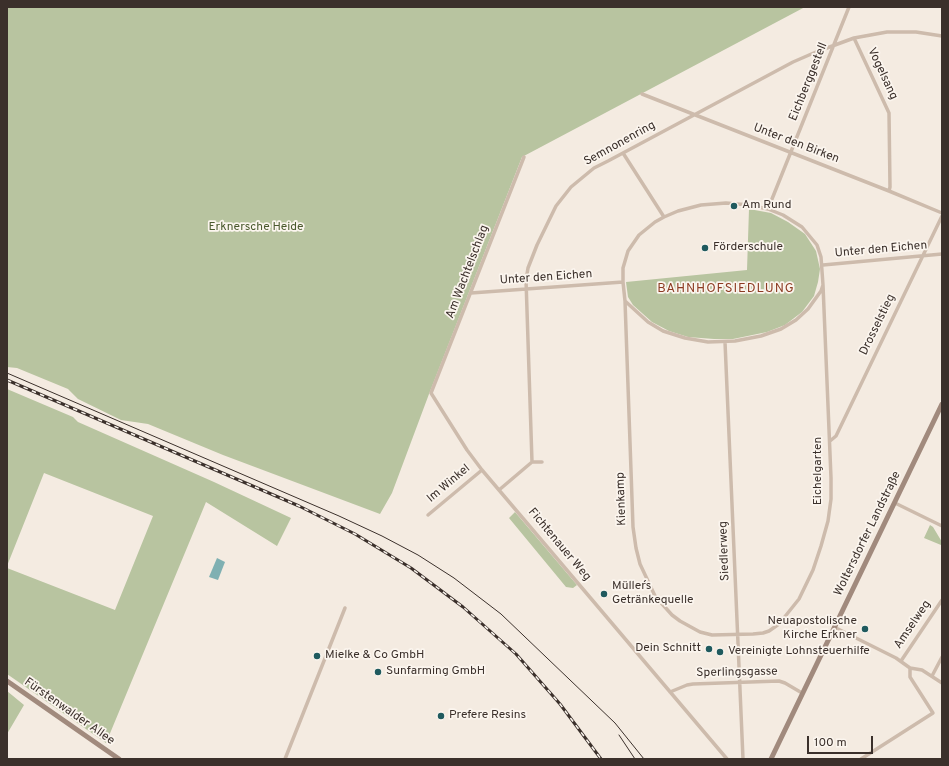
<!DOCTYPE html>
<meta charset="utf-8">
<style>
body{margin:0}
#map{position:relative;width:949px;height:766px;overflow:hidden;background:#f4ebe1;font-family:Overpass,sans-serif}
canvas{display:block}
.frame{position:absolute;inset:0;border:8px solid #3b302b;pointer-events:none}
.scale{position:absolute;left:807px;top:736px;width:66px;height:18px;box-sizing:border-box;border:2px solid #3b302b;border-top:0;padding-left:5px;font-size:12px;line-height:14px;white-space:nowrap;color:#3b302b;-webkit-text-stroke:3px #fbf5ee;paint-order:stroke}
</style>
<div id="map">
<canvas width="949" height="766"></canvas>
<div class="frame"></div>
<div class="scale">100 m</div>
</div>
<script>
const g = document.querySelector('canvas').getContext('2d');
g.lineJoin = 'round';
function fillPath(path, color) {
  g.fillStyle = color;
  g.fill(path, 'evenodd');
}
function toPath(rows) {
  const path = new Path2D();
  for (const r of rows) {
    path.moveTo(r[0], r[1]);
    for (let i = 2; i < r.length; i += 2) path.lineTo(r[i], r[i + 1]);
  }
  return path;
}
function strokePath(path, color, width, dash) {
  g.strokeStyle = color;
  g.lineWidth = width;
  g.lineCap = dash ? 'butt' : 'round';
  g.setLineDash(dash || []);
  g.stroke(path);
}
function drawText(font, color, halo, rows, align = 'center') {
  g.font = font + ' Overpass,sans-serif';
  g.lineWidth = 3.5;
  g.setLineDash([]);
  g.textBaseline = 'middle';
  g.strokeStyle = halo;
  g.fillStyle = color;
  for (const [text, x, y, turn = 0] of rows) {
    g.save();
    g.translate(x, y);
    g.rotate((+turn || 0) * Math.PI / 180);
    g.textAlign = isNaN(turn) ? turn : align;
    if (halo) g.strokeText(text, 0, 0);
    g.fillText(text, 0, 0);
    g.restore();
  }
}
fillPath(toPath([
 [7,7,805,7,522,157,429,394,392,493,380,514,223,455,148,424,121,420,78,399,68,389,17,368,7,367],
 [749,209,771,213,788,222,805,234,816,251,820,269,818,282,814,296,802,312,785,325,767,332,733,339,714,339,688,337,669,331,652,322,633,305,628,297,626,282,747,270],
 [7,389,73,417,78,422,214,482,291,518,277,546,206,502,106,743,7,674,7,568,115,610,153,516,44,473,7,566],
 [515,512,577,585,573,588,566,587,509,518],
 [930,525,933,527,942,542,941,545,924,538],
 [7,691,24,705,7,734]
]), '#b8c4a0');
fillPath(toPath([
 [217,558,225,562,218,580,209,577]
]), '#7fb0b2');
strokePath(toPath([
 [854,38,889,113,890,187,889,191],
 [642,94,889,191,942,213],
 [623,153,664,217],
 [524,157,431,393,467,450,482,470,727,759],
 [726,203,749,205,768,209,783,215,802,227,817,245,821,257,823,285,821,291,808,309,796,320,781,329,761,336,735,341,708,342,685,338,663,331,648,322,625,301,623,282,623,268,628,251,639,235,655,222,664,217,678,211,701,205,726,203],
 [768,209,849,7],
 [823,265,942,254],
 [471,293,623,282],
 [625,301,633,527,636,548,640,564,655,596,672,615,680,621,700,632,712,635,753,634,763,633,769,631,779,624,799,599,813,570,821,546,828,521,831,499,831,478,823,285],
 [725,342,743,759],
 [830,441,836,436,942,216],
 [532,462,542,462],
 [499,490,532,462,526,280,528,268,537,245,556,206,571,187,594,168,608,161,793,62,816,52,854,38,887,32,916,32,942,36],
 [895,503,942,526],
 [428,515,482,470],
 [834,627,896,658,910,668,922,670,942,683],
 [901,661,942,600],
 [932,676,942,657],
 [670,692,687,685,693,684,779,681,785,683,802,693],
 [285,759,345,608],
 [861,759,933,713,910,677,910,668]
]), '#cdbbac', 3.5);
strokePath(toPath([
 [7,681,119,759],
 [771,759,942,404]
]), '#a18a7d', 5);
strokePath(toPath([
 [7,373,339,516,382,536,418,555,454,578,501,614,615,723,644,759],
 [619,735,635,759]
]), '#3b302b', 1);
const rail = toPath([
 [7,380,299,506,355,534,411,568,463,607,516,654,560,704,601,759]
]);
strokePath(rail, '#3b302b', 3);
strokePath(rail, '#fbf5ee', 1.5, [4.5]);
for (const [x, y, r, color] of [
 [734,206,4,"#1f5a5e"],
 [705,248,4,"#1f5a5e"],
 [604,594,4,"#1f5a5e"],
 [865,629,4,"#1f5a5e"],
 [709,649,4,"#1f5a5e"],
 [720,652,4,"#1f5a5e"],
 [317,656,4,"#1f5a5e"],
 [378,672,4,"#1f5a5e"],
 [441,716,4,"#1f5a5e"]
]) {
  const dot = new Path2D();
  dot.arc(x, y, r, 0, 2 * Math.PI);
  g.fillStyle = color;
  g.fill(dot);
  strokePath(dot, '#fbf5ee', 1.5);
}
drawText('12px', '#3b302b', '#fbf5ee', [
 ["Vogelsang",882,74,65],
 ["Eichberggestell",809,82,-68],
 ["Semnonenring",620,144,-29],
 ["Unter den Birken",796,144,21],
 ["Unter den Eichen",881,250,-5],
 ["Am Wachtelschlag",468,272,-69],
 ["Unter den Eichen",546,278,-4],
 ["Drosselstieg",878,325,-64],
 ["Eichelgarten",819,471,-90],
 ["Im Winkel",449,484,-40],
 ["Kienkamp",622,499,-92],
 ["Woltersdorfer Landstraße",868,534,-64],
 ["Fichtenauer Weg",559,545,50],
 ["Siedlerweg",725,551,-92],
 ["Amselweg",913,625,-56],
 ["Sperlingsgasse",737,673,-1],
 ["Fürstenwalder Allee",69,712,35]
]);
drawText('12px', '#3b302b', '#fbf5ee', [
 ["Am Rund",742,206],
 ["Förderschule",713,248],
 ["Müller´s",612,587],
 ["Getränkequelle",612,601],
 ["Neuapostolische",857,622,"right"],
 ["Kirche Erkner",857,636,"right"],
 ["Dein Schnitt",701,649,"right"],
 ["Vereinigte Lohnsteuerhilfe",728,652],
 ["Mielke & Co GmbH",325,656],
 ["Sunfarming GmbH",386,672],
 ["Prefere Resins",449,716]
], 'left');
drawText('12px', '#4a5a2e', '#fbf5ee', [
 ["Erknersche Heide",256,228]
]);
g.letterSpacing = '1px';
drawText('13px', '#8c3b22', '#fbf5ee', [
 ["BAHNHOFSIEDLUNG",726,289]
]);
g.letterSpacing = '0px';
</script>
